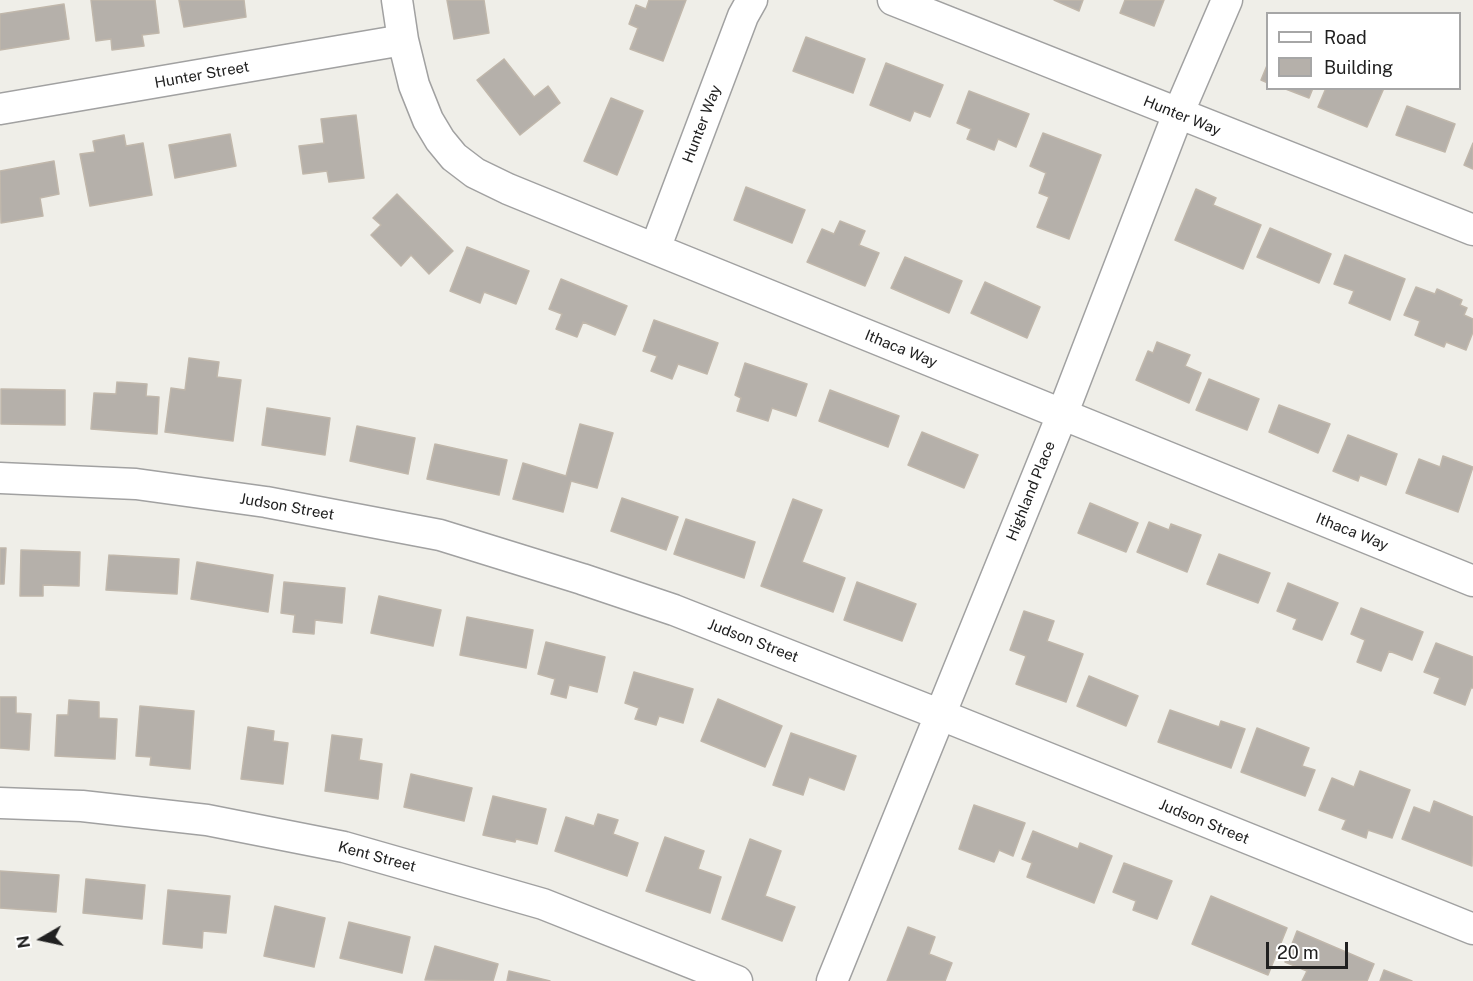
<!DOCTYPE html>
<style>
body{margin:0}
#map{position:relative;width:1473px;height:981px;overflow:hidden;background:#efeee8;font-family:"Public Sans",sans-serif}
canvas{display:block}
.legend{position:absolute;left:1266px;top:12px;width:195px;height:78px;box-sizing:border-box;background:#fff;border:2px solid #a6a6a6;margin:0;padding:8px 10px;list-style:none;font-size:18px;color:#202020}
.legend li{display:flex;align-items:center;gap:12px;height:30px}
.legend b{width:30px;border:2px solid #a6a6a6}
.north{position:absolute;left:12px;top:909px;width:60px;height:60px;-webkit-text-stroke:4px #fff;paint-order:stroke;rotate:261deg;font-size:16px;font-weight:700;line-height:24px;text-align:center;color:#202020}
.north::after{content:'';display:block;margin:auto;width:21px;height:27px;background:#202020;clip-path:polygon(50% 0,100% 100%,50% 72%,0 100%)}
.scale{position:absolute;left:1266px;top:942px;width:82px;height:27px;box-sizing:border-box;border:3px solid #202020;border-top:0;padding-left:8px;font-size:18px;line-height:21px;white-space:nowrap;color:#202020;-webkit-text-stroke:4px #fff;paint-order:stroke}
</style>
<div id="map">
<canvas width="1473" height="981"></canvas>
<ul class="legend">
<li><b style="height:8px;background:#fff"></b>Road</li>
<li><b style="height:16px;background:#b5b0aa"></b>Building</li>
</ul>
<div class="north">N</div>
<div class="scale">20 m</div>
</div>
<script>
const g = document.querySelector('canvas').getContext('2d');
g.lineJoin = 'round';
function fillPath(path, color) {
  g.fillStyle = color;
  g.fill(path, 'evenodd');
}
function toPath(rows) {
  const path = new Path2D();
  for (const r of rows) {
    path.moveTo(r[0], r[1]);
    for (let i = 2; i < r.length; i += 2) path.lineTo(r[i], r[i + 1]);
  }
  return path;
}
function strokePath(path, color, width, dash) {
  g.strokeStyle = color;
  g.lineWidth = width;
  g.lineCap = dash ? 'butt' : 'round';
  g.setLineDash(dash || []);
  g.stroke(path);
}
function drawText(font, color, halo, rows, align = 'center') {
  g.font = font + ' "Public Sans",sans-serif';
  g.lineWidth = 6;
  g.setLineDash([]);
  g.textBaseline = 'middle';
  g.strokeStyle = halo;
  g.fillStyle = color;
  for (const [text, x, y, turn = 0] of rows) {
    g.save();
    g.translate(x, y);
    g.rotate((+turn || 0) * Math.PI / 180);
    g.textAlign = isNaN(turn) ? turn : align;
    if (halo) g.strokeText(text, 0, 0);
    g.fillText(text, 0, 0);
    g.restore();
  }
}
const building = toPath([
 [91,0,155,0,159,33,142,35,144,46,112,50,111,39,96,41,91,0],
 [179,0,244,0,246,17,184,27,179,0],
 [447,0,484,0,489,33,454,39,447,0],
 [649,0,686,0,663,61,630,49,638,28,629,24,636,5,646,9,649,0],
 [1054,0,1083,0,1079,11,1054,0],
 [1125,0,1164,0,1154,26,1120,13,1125,0],
 [64,4,69,39,0,50,0,14,64,4],
 [806,37,865,59,853,93,793,71,806,37],
 [504,59,534,97,548,86,560,103,520,135,477,80,504,59],
 [886,63,943,85,930,117,914,111,910,121,870,105,886,63],
 [1268,63,1268,83,1261,80,1268,63],
 [1283,88,1313,88,1309,98,1283,88],
 [1326,88,1384,88,1367,127,1318,107,1326,88],
 [969,91,1029,114,1016,147,998,139,994,150,967,139,971,129,957,123,969,91],
 [611,98,643,111,617,175,584,161,611,98],
 [1407,106,1455,124,1445,152,1396,135,1407,106],
 [356,115,364,178,329,182,327,171,303,174,299,146,324,143,321,119,356,115],
 [1043,133,1101,155,1069,239,1037,227,1049,197,1039,193,1046,173,1030,166,1043,133],
 [230,134,236,166,175,178,169,145,230,134],
 [124,135,126,146,143,143,152,195,90,206,80,154,95,152,93,141,124,135],
 [1473,143,1473,169,1464,165,1473,143],
 [54,161,59,194,40,198,43,216,1,223,0,171,54,161],
 [746,187,805,210,792,243,734,220,746,187],
 [1196,189,1216,198,1213,205,1261,225,1243,269,1175,240,1196,189],
 [397,194,453,251,429,274,411,255,401,266,371,235,381,225,373,218,397,194],
 [840,221,865,231,859,245,879,253,865,286,807,262,822,229,834,234,840,221],
 [1270,228,1331,254,1319,283,1257,257,1270,228],
 [467,247,529,271,516,304,484,292,480,303,450,291,467,247],
 [1345,255,1405,279,1390,320,1349,303,1354,291,1334,284,1345,255],
 [905,257,962,281,949,313,891,288,905,257],
 [561,279,627,306,615,335,583,322,577,337,556,329,562,314,549,309,561,279],
 [985,282,1040,307,1027,338,971,313,985,282],
 [1416,287,1435,294,1437,289,1462,300,1460,305,1467,308,1464,315,1473,319,1473,332,1466,350,1446,342,1444,347,1415,335,1420,321,1404,315,1416,287],
 [654,320,718,343,707,374,678,364,672,379,651,371,657,356,643,351,654,320],
 [1157,342,1190,355,1185,366,1201,373,1189,403,1136,380,1148,351,1153,353,1157,342],
 [189,358,219,362,217,377,241,380,233,441,165,432,171,388,185,390,189,358],
 [745,363,807,384,796,416,772,408,768,421,737,411,741,398,735,395,745,363],
 [1209,379,1259,399,1247,430,1196,410,1209,379],
 [117,382,147,384,146,396,159,397,157,434,91,429,94,393,116,394,117,382],
 [1,389,65,390,65,425,1,424,1,389],
 [830,390,899,416,888,447,819,421,830,390],
 [1279,405,1330,424,1318,453,1269,432,1279,405],
 [267,408,330,418,325,455,262,445,267,408],
 [580,424,613,433,597,488,571,481,563,512,513,499,523,463,566,476,580,424],
 [357,426,415,438,408,474,350,461,357,426],
 [922,432,978,455,964,488,908,465,922,432],
 [1348,435,1397,454,1386,485,1360,475,1358,481,1333,471,1348,435],
 [435,444,507,460,499,495,427,479,435,444],
 [1443,456,1473,467,1458,512,1406,493,1419,459,1440,467,1443,456],
 [622,498,678,517,666,550,611,531,622,498],
 [793,499,822,510,802,562,845,578,833,612,761,586,793,499],
 [1090,503,1138,523,1126,552,1078,533,1090,503],
 [686,519,755,542,744,578,674,554,686,519],
 [1149,522,1169,530,1171,524,1201,535,1187,572,1137,552,1149,522],
 [0,548,6,548,4,584,0,584,0,548],
 [21,550,80,552,79,586,43,585,43,596,20,596,21,550],
 [1219,554,1270,573,1258,603,1207,584,1219,554],
 [109,555,179,559,177,594,106,590,109,555],
 [197,562,273,575,268,612,191,599,197,562],
 [284,582,345,588,342,623,315,620,314,634,293,632,295,615,281,613,284,582],
 [857,582,916,604,902,641,844,620,857,582],
 [1288,583,1338,603,1322,640,1293,629,1297,619,1277,611,1288,583],
 [379,596,441,610,433,646,371,633,379,596],
 [1361,608,1423,632,1412,660,1389,651,1381,671,1357,662,1365,640,1351,634,1361,608],
 [1024,611,1054,621,1047,641,1083,654,1066,702,1016,684,1026,656,1010,650,1024,611],
 [467,617,533,630,526,668,460,655,467,617],
 [546,642,605,657,597,692,569,685,566,698,551,694,555,679,538,674,546,642],
 [1436,643,1473,657,1473,688,1471,688,1465,705,1434,693,1440,678,1424,672,1436,643],
 [634,672,693,689,683,723,659,716,656,725,635,719,639,708,625,703,634,672],
 [1089,676,1138,696,1126,726,1077,706,1089,676],
 [0,697,16,697,16,713,31,714,29,750,0,748,0,697],
 [718,699,782,726,765,767,701,741,718,699],
 [69,700,99,702,99,718,117,719,115,759,55,756,57,715,68,715,69,700],
 [140,706,194,711,190,769,150,765,151,757,136,756,140,706],
 [1170,710,1219,727,1221,721,1245,729,1231,768,1158,742,1170,710],
 [248,727,274,731,273,741,288,743,283,784,241,779,248,727],
 [1257,728,1309,748,1302,766,1315,770,1305,796,1241,772,1257,728],
 [791,733,856,756,844,790,809,777,803,795,773,785,791,733],
 [332,735,362,739,359,760,382,764,378,799,325,791,332,735],
 [1360,771,1410,790,1392,838,1368,830,1366,838,1342,829,1346,820,1319,810,1332,778,1354,787,1360,771],
 [411,774,472,788,464,821,404,807,411,774],
 [493,796,546,809,537,844,516,839,515,842,483,835,493,796],
 [1434,801,1473,817,1472,866,1402,839,1414,807,1430,813,1434,801],
 [974,805,1025,823,1013,856,999,850,994,862,959,849,974,805],
 [598,814,618,820,613,834,638,843,627,876,555,851,566,817,594,826,598,814],
 [1033,831,1078,849,1080,843,1112,856,1094,903,1027,877,1032,863,1022,859,1033,831],
 [665,837,704,851,698,869,721,877,710,913,646,891,665,837],
 [750,839,781,851,765,896,795,907,782,941,722,919,750,839],
 [1124,863,1172,881,1157,919,1133,910,1136,901,1113,892,1124,863],
 [0,871,59,875,56,912,0,908,0,871],
 [86,879,145,885,142,919,83,913,86,879],
 [168,890,230,896,226,933,203,931,202,948,163,944,168,890],
 [1211,896,1287,928,1268,975,1192,944,1211,896],
 [275,906,325,918,314,967,264,956,275,906],
 [349,922,410,937,402,973,340,958,349,922],
 [908,927,935,937,929,954,952,963,945,981,887,981,908,927],
 [1297,931,1374,964,1367,981,1302,981,1307,971,1285,962,1297,931],
 [435,946,498,964,493,981,425,980,435,946],
 [1384,970,1412,981,1380,981,1384,970],
 [509,971,550,981,507,981,509,971]
]);
fillPath(building, '#b5b0aa');
strokePath(building, '#c0b7ab', 1.5);
const minor = toPath([
 [397,0,403,40,414,85,428,120,440,140,454,157,475,173,508,189,655,249,1473,581],
 [893,0,1473,230],
 [0,109,403,40],
 [655,249,743,16,752,0],
 [0,478,136,484,266,502,440,535,582,579,674,610,941,715,1473,929],
 [0,803,82,806,207,820,344,847,543,904,737,981],
 [832,981,1062,415,1178,114,1227,0]
]);
strokePath(minor, '#a1a1a1', 33);
strokePath(minor, '#fff', 30);
drawText('15px', '#202020', '#fff', [
 ["Hunter Street",202,75,-10],
 ["Hunter Way",1182,116,22],
 ["Hunter Way",702,124,-69],
 ["Ithaca Way",901,349,22],
 ["Highland Place",1031,491,-68],
 ["Judson Street",287,507,10],
 ["Ithaca Way",1352,532,22],
 ["Judson Street",753,641,21],
 ["Judson Street",1204,822,22],
 ["Kent Street",377,857,15]
]);
</script>
